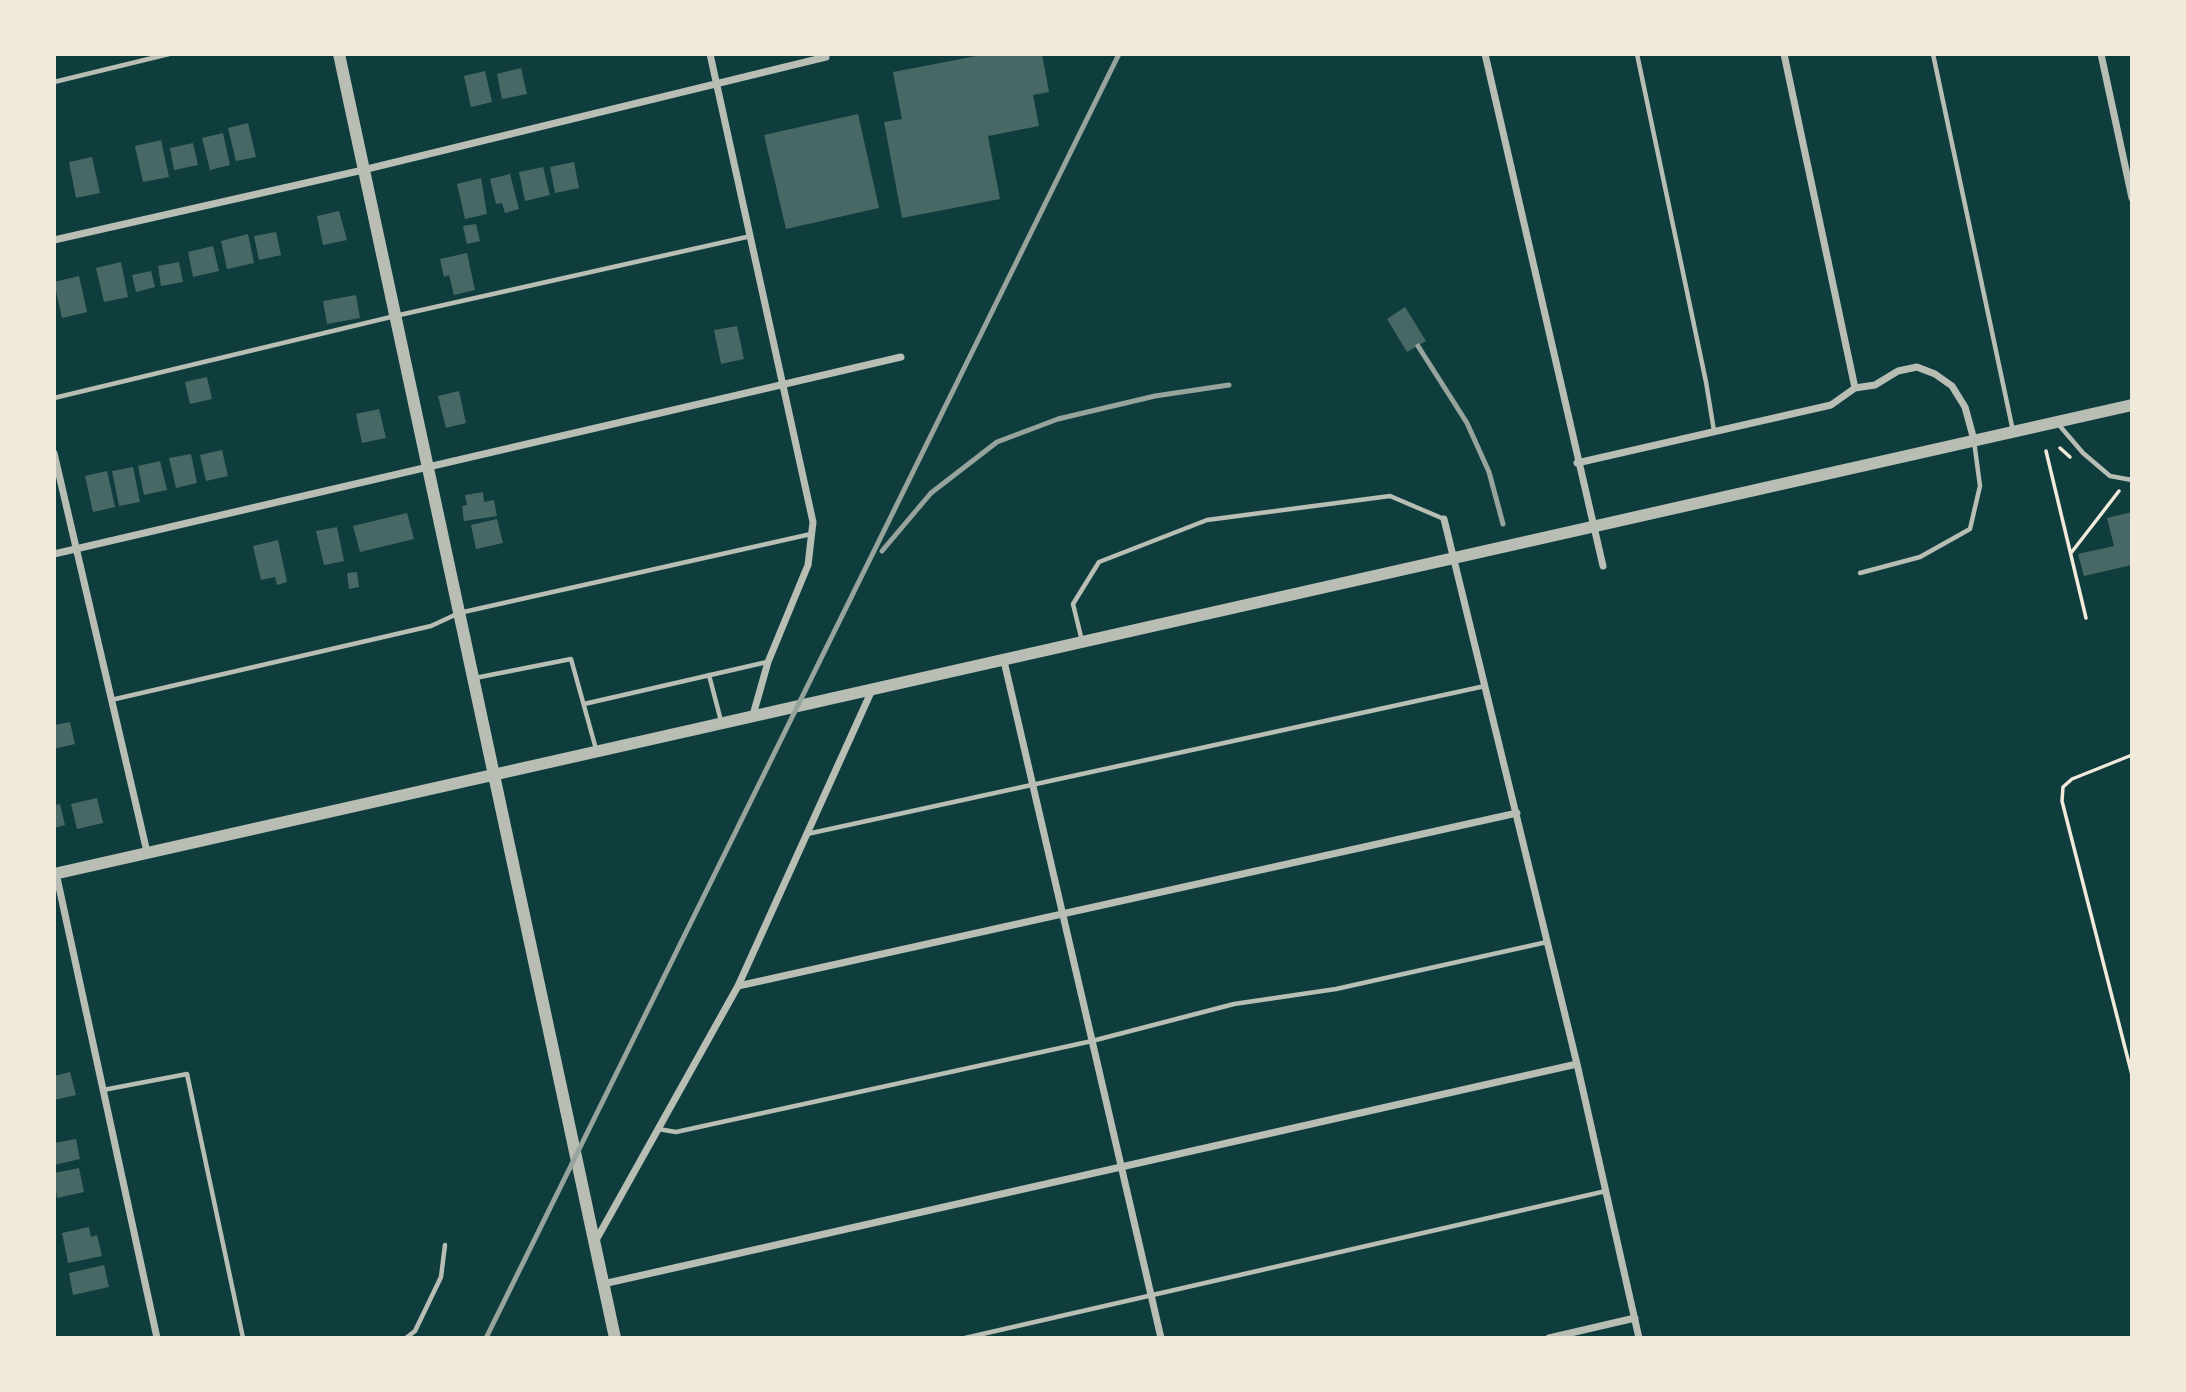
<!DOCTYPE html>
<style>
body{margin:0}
#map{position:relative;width:2186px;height:1392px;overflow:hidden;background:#0f3d3e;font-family:Lora,serif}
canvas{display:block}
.frame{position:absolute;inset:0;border:56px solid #f1e9da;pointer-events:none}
</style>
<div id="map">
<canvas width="2186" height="1392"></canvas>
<div class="frame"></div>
</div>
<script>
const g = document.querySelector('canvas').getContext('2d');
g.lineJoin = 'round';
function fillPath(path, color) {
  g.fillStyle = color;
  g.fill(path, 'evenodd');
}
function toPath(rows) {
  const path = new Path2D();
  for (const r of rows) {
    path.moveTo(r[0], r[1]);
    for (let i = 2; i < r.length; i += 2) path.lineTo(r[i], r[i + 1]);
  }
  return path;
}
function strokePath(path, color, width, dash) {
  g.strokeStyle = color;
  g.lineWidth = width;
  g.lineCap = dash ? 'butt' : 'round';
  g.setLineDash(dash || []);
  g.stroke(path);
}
fillPath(toPath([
 [987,54,1042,54,1049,92,1033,95,1039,126,988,136,1000,199,902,218,884,122,902,119,893,72],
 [521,68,527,94,502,99,497,74],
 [485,71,492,102,471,107,464,76],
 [858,114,879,208,786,229,764,135],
 [248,123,256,157,236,161,228,128],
 [223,133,230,165,210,170,202,138],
 [161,140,169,177,143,182,135,146],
 [193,143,198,165,174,170,170,148],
 [92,157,100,193,76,198,69,162],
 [574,162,579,188,555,193,550,167],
 [543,167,550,195,525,201,519,172],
 [510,174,519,209,505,213,502,203,496,204,490,179],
 [481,178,487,214,465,219,457,184],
 [339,211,347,240,323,245,317,216],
 [476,224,480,241,467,244,463,226],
 [276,232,281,255,259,260,254,236],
 [248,234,254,263,227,269,221,241],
 [213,246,219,271,193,277,188,252],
 [467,253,475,290,454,295,449,275,444,277,440,259],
 [121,262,128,297,104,302,96,268],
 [179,262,183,282,161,286,158,266],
 [151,271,155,287,136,292,132,275],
 [79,276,87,312,62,318,54,282],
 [356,295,360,318,327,324,323,301],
 [1405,307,1426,341,1407,352,1387,319],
 [737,326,744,359,721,364,714,330],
 [207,377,212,399,190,404,185,382],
 [459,391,466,423,446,428,438,396],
 [379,409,386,438,362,443,356,414],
 [222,450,228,476,206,481,200,455],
 [191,454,197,483,176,488,169,458],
 [160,461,167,490,144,495,138,466],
 [133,467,140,502,119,506,112,471],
 [107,471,115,507,93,512,85,476],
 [483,492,484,502,494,500,497,516,464,521,462,506,467,505,465,495],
 [2132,512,2132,565,2084,576,2078,554,2114,546,2107,518],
 [407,513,414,539,360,552,353,526],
 [497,519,503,543,476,549,471,525],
 [337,527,344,561,324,565,316,531],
 [278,540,287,582,277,585,275,577,261,580,253,546],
 [357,572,359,587,349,589,347,573],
 [70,722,75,744,54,749,54,725],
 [97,798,103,823,77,829,71,804],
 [60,804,65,825,54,828,54,805],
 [70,1072,76,1095,54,1100,54,1076],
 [76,1139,80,1159,54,1165,54,1143],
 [79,1168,84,1192,57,1198,54,1173],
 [89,1227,91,1237,97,1235,102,1256,68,1263,62,1233],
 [104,1265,109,1287,73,1295,69,1273]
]), '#486865');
strokePath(toPath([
 [2060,448,2070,457],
 [2046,451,2086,618],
 [2071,553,2119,491],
 [2132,755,2072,779,2063,787,2062,801,2132,1075]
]), '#f1e9da', 3.5);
strokePath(toPath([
 [1637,54,1706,382,1714,431],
 [1933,54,2013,431],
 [54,82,169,54],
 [54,398,395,316,751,236],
 [2059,425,2083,453,2110,476,2132,480],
 [1860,573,1920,557,1970,529,1980,486,1974,441],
 [1082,641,1073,604,1099,562,1207,520,1390,496,1444,519],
 [709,675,721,721],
 [475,678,571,659,596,749],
 [111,700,431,626,459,613,811,534],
 [584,704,767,662],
 [807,834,1485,686],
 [103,1090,187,1074,243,1338],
 [658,1129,676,1132,1092,1041,1234,1004,1336,989,1547,942],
 [406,1338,415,1331,441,1277,445,1245],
 [965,1338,1606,1191]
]), '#b8beb3', 4.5);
strokePath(toPath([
 [710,54,813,522,808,565,768,662,753,715],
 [1485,54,1603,566],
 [1784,54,1855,388,1875,385,1898,371,1917,367,1935,374,1952,386,1965,407,1974,440],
 [2101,54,2132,198],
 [54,240,363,170,826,57],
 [54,453,147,852],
 [1577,463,1831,405,1855,388],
 [1444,519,1577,1064,1639,1338],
 [54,554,901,357],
 [1004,661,1161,1338],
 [56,873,157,1338],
 [738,986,1517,813],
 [595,1242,738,986,872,690],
 [603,1284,1577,1064],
 [1549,1338,1635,1318]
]), '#b8beb3', 7);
strokePath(toPath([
 [339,54,615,1338],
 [54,874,2132,405]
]), '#b8beb3', 12);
strokePath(toPath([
 [1418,346,1467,423,1489,472,1503,524],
 [882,551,931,493,997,442,1058,419,1155,396,1229,385],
 [486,1338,1119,54]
]), '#97a49c', 5);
</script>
